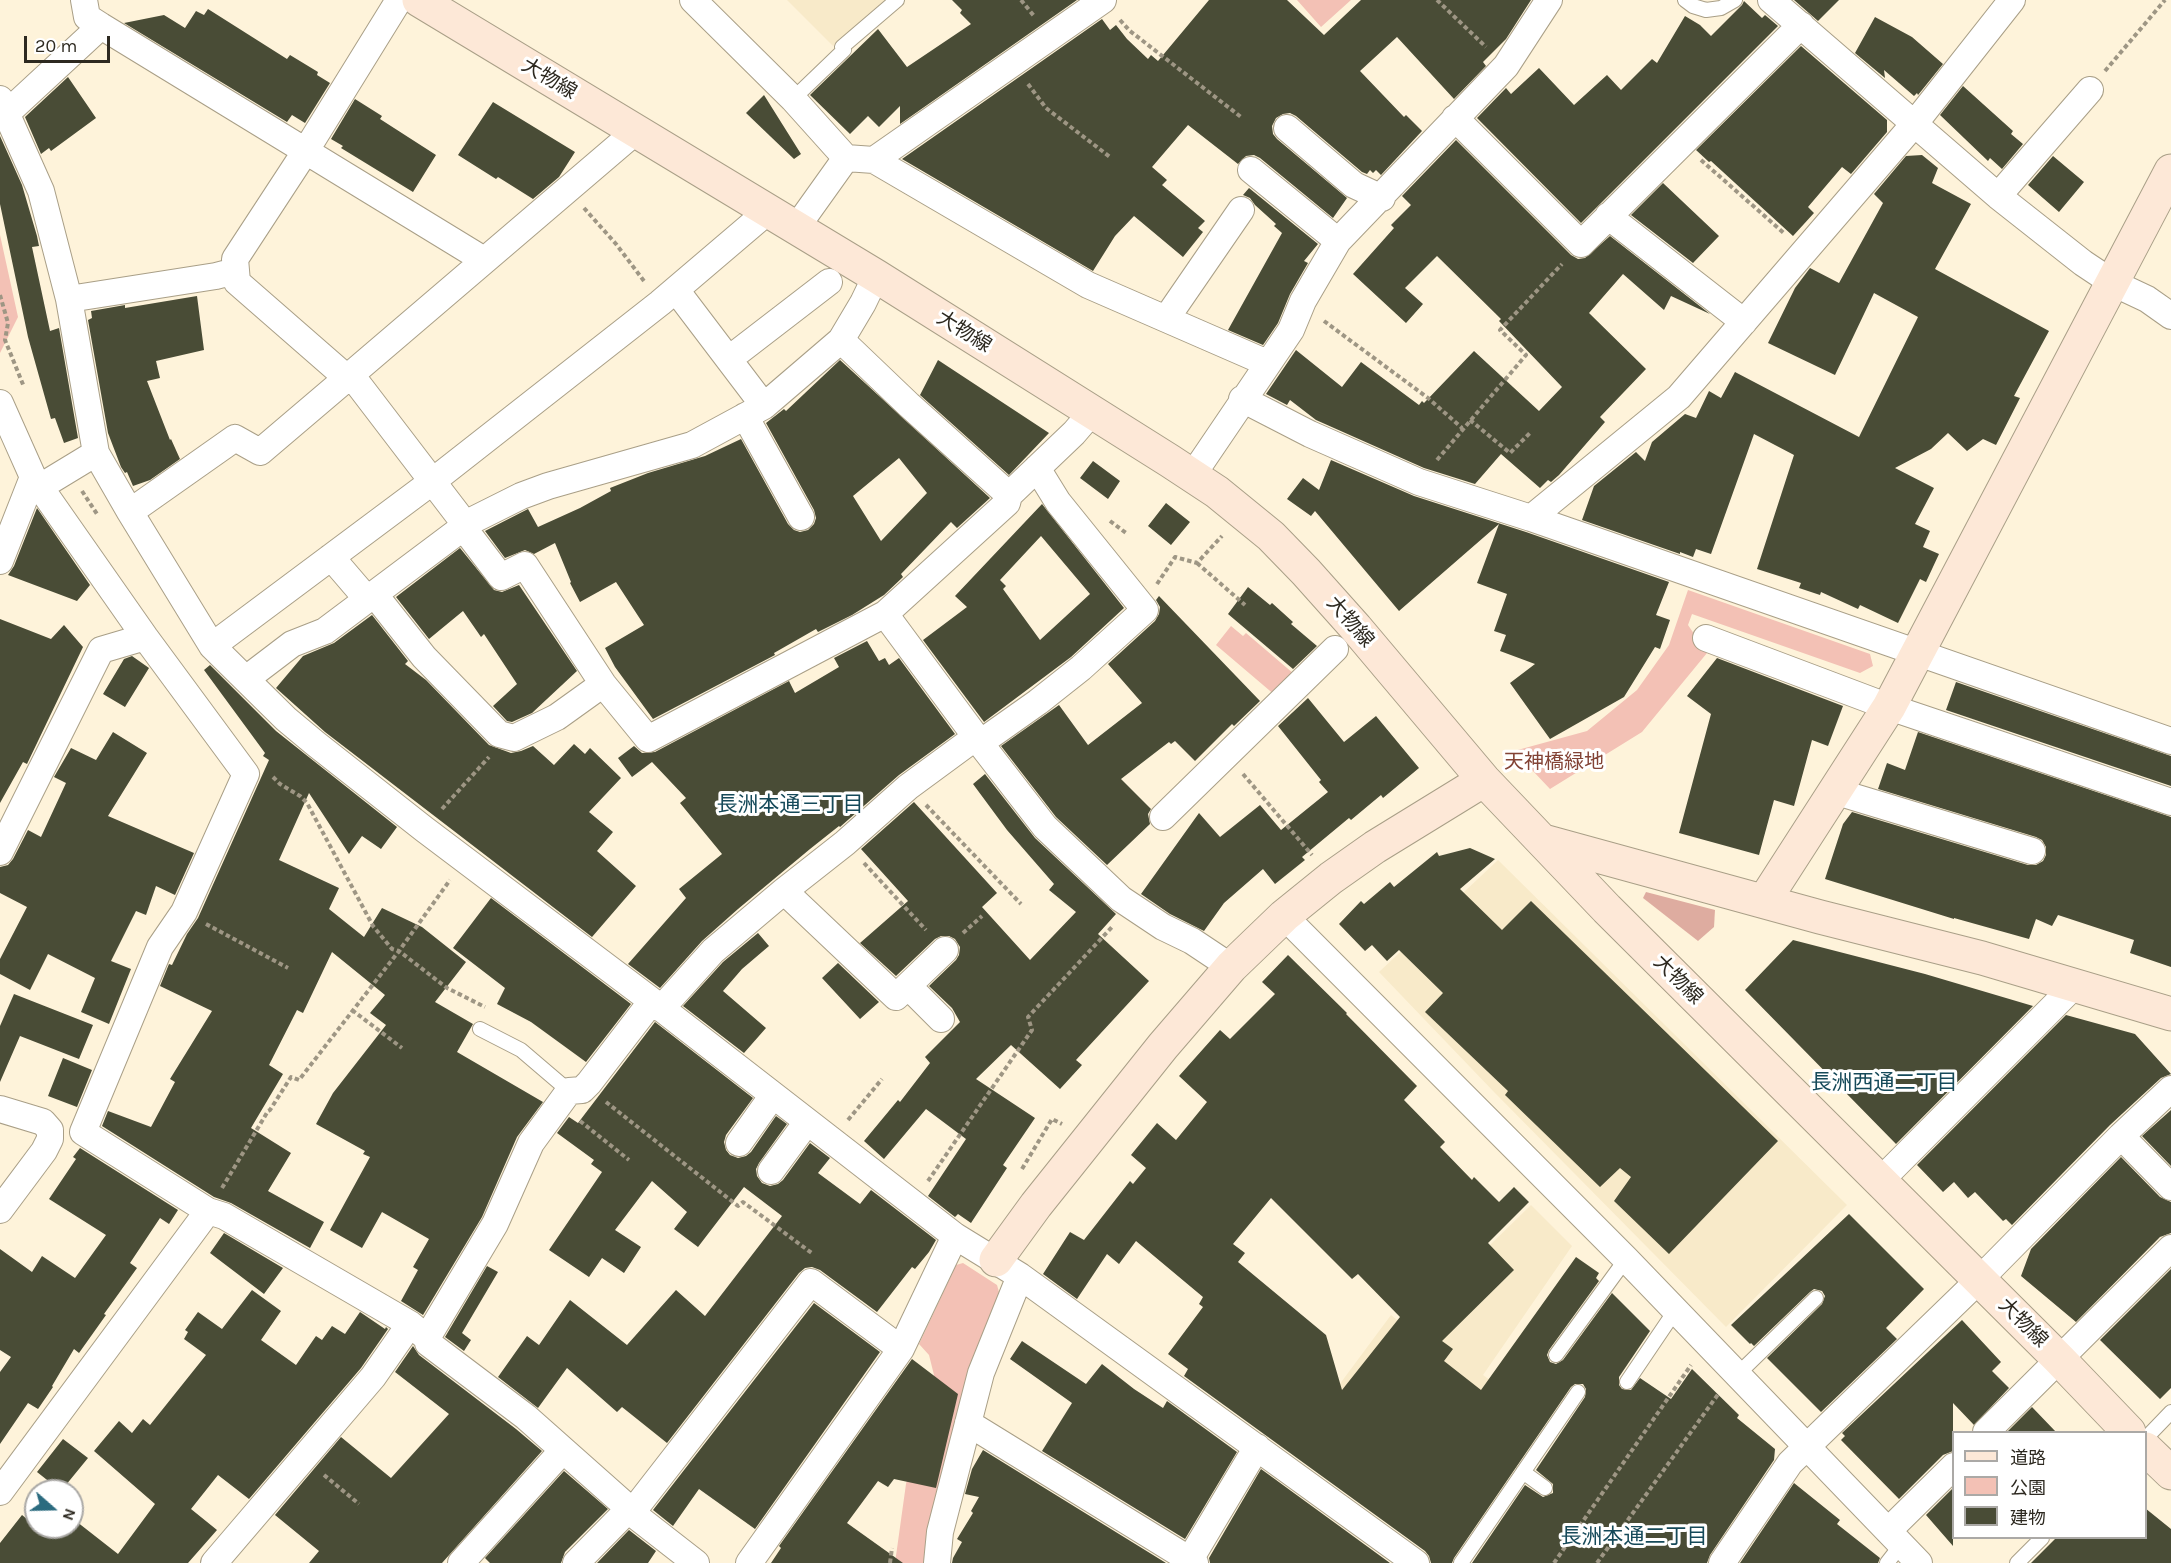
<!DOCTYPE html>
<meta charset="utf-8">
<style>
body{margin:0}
#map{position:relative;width:2171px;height:1563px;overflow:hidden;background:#fef3da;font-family:Karla,"Noto Sans JP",sans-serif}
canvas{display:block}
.legend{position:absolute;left:1952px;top:1431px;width:195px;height:108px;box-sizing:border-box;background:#fff;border:2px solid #aba9a6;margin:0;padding:8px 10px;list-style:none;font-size:18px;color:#2d2920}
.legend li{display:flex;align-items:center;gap:12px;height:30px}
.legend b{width:30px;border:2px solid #aba9a6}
.north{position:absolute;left:24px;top:1479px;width:60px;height:60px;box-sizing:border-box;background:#fff;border:2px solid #aba9a6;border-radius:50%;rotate:110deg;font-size:16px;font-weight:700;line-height:24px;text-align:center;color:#2d2920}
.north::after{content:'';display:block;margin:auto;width:21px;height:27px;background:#2b6b7f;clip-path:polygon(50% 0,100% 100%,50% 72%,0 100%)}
.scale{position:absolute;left:24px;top:36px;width:86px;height:27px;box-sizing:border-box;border:3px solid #2d2920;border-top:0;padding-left:8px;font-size:18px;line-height:21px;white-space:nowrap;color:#2d2920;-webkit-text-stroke:4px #fff;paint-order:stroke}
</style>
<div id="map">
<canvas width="2171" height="1563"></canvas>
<ul class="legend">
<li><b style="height:8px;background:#fde8d7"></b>道路</li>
<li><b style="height:16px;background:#f3c1b5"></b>公園</li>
<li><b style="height:16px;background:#494c36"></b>建物</li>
</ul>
<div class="north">N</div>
<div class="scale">20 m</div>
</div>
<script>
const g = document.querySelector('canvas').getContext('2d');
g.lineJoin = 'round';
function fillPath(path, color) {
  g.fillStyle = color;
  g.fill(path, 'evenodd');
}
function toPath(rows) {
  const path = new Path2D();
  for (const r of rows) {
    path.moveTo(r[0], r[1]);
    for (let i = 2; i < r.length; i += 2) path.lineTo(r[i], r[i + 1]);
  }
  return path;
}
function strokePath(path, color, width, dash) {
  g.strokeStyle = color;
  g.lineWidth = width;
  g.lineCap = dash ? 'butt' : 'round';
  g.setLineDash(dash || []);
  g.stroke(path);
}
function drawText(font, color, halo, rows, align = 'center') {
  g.font = font + ' Karla,"Noto Sans JP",sans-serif';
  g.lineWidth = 6;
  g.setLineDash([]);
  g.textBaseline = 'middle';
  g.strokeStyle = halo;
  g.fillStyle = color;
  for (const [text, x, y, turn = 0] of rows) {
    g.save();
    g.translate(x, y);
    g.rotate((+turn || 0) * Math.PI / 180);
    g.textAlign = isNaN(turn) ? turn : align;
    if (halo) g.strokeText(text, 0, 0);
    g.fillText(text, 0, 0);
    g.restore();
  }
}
fillPath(toPath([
 [787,0,886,0,833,46],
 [1498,860,1847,1205,1726,1327,1494,1092,1379,972],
 [1531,1205,1572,1246,1483,1375,1517,1400,1319,1412,1391,1315,1406,1327]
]), '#f8eac9');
fillPath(toPath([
 [1297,0,1351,0,1321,27],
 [0,235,18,317,0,353],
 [1688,590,1870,654,1873,666,1860,673,1692,614,1688,625,1707,653,1642,732,1550,789,1514,751,1587,731,1637,690,1669,645],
 [1231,626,1243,636,1246,633,1294,674,1276,696,1216,645],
 [963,1263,997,1285,999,1292,974,1368,928,1563,895,1563,906,1484,934,1375,929,1355,919,1344,956,1265]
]), '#f3c1b5');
fillPath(toPath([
 [1646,892,1715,910,1714,927,1698,941,1643,898]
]), '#deaca0');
fillPath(toPath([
 [952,0,1077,0,900,124,900,106,879,127,868,116,850,134,810,95,878,29,907,67,971,24,960,13,962,10],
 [1209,0,1287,0,1324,35,1361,0,1531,0,1506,39,1483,62,1486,66,1454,99,1397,37,1360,71,1404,117,1406,115,1422,131,1381,175,1376,170,1373,173,1370,170,1367,174,1362,172,1296,116,1290,113,1283,114,1276,118,1272,126,1273,134,1277,139,1347,198,1333,218,1260,158,1254,155,1246,156,1238,164,1188,125,1152,167,1167,180,1162,185,1205,221,1198,228,1203,232,1183,257,1134,216,1115,236,1093,271,902,159,1102,19,1110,30,1116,25,1127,39,1148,59,1151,55,1158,61],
 [1794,0,1839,0,1818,21],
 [1744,1,1762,18,1765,15,1778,26,1581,223,1477,118,1506,88,1511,94,1539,68,1574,105,1607,75,1621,90,1652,59,1657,63,1685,16,1700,25,1711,36,1742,5],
 [208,9,287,59,290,55,318,72,317,75,330,83,305,123,292,115,287,122,124,23,164,15,185,28,196,11,204,15],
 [1875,17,1912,37,1943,64,1918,95,1917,93,1914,96,1884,70,1885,78,1855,53],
 [1801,46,1887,120,1887,132,1851,174,1842,167,1808,207,1814,213,1793,236,1711,161,1709,162,1696,150],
 [68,77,96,118,51,151,49,148,41,154,25,117],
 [1963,86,2013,131,2011,134,2023,144,2002,169,1990,158,1988,161,1940,115],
 [764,95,801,154,794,159,746,113],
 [355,99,382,116,380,119,436,155,413,192,341,148,343,146,331,139],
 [493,102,575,152,559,177,533,199,498,177,496,179,458,155],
 [0,136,22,185,37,236,39,246,32,247,50,331,59,328,78,438,64,443,55,418,51,419,28,337,0,204],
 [1456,140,1571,255,1578,259,1585,258,1610,236,1710,314,1671,296,1664,310,1623,274,1589,313,1646,369,1600,417,1605,422,1559,475,1551,482,1548,480,1540,488,1501,454,1475,484,1424,468,1316,420,1290,400,1287,405,1266,394,1296,350,1342,387,1361,362,1419,405,1422,401,1424,403,1474,351,1539,411,1562,387,1499,321,1501,319,1437,256,1405,288,1423,304,1406,323,1353,274,1394,228,1391,225,1411,205,1402,196],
 [1922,155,1938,168,1932,183,1971,204,1935,269,2049,331,2014,396,2020,398,1996,445,1983,439,1967,451,1948,433,1931,449,1895,468,1934,488,1915,524,1930,531,1923,547,1939,554,1926,582,1920,579,1898,623,1860,605,1858,609,1821,592,1820,595,1799,588,1801,583,1757,569,1794,455,1754,434,1711,554,1696,549,1693,557,1680,552,1680,554,1582,520,1594,486,1636,452,1645,461,1652,442,1685,414,1696,418,1709,391,1721,398,1735,372,1859,437,1918,317,1874,293,1835,375,1768,343,1795,288,1810,268,1839,283,1883,203,1874,194,1906,156],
 [2053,156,2084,182,2059,212,2028,185],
 [1663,183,1719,236,1693,263,1631,215],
 [1249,188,1318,244,1304,261,1308,263,1290,294,1278,323,1263,345,1228,330,1282,233,1274,226,1276,224,1255,205,1250,198,1243,195],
 [197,296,204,350,156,361,160,378,147,381,170,440,171,439,180,459,150,480,133,486,127,472,125,473,121,467,108,433,88,320,92,318,91,311,125,305,125,308],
 [840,360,990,498,957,528,951,522,901,574,903,577,884,595,852,615,818,632,816,629,774,653,775,655,653,719,615,667,605,648,644,625,616,582,580,602,570,583,571,582,555,543,534,554,525,550,505,558,485,531,528,509,538,527,580,508,611,491,610,488,648,473,705,456,741,439,788,524,794,530,800,532,808,530,814,524,816,518,814,510,766,423,784,409,786,411],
 [899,458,927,493,881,541,853,496],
 [938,360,1049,433,1009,475,920,395],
 [1331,460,1414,496,1526,532,1669,582,1656,615,1670,620,1660,649,1655,647,1624,697,1550,739,1510,683,1535,664,1500,651,1506,635,1494,631,1507,594,1477,583,1499,524,1399,611,1315,511,1311,516,1287,499,1303,478,1319,490],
 [1093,461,1120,481,1108,499,1080,478],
 [1166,503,1190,522,1171,545,1148,526],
 [1042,504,1124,608,1071,657,984,722,923,640,967,607,955,596],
 [1041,536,1090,594,1040,640,1003,589,1006,586,1000,580],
 [37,508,90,585,77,601,8,575,14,566],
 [460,548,494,590,502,592,519,585,577,671,532,713,512,722,507,721,493,706,517,684,484,634,481,637,463,611,429,639,396,597],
 [1248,587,1270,605,1272,603,1293,622,1291,624,1317,646,1293,669,1228,614],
 [1159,596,1260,701,1234,726,1232,724,1195,761,1175,741,1171,744,1169,742,1121,779,1151,809,1148,814,1150,824,1107,865,1056,817,1001,746,1059,705,1088,745,1142,703,1108,664,1155,621,1159,614,1160,607,1156,600],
 [372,615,408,661,405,664,426,680,489,745,511,753,521,751,533,746,554,765,574,744,585,754,590,748,621,778,589,812,613,832,597,851,636,886,592,937,325,732,276,688,303,656,334,643],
 [0,619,51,639,64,625,83,647,27,764,23,762,0,803],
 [867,641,879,661,885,658,889,665,899,658,955,734,899,775,840,827,839,826,810,849,738,909,702,941,660,988,628,964,686,898,679,889,722,854,680,803,686,798,652,762,632,777,618,758,634,746,642,753,655,752,789,681,795,693,839,667,834,658],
 [132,656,149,668,125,707,103,694,124,659],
 [1717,658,1843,706,1828,746,1812,740,1794,806,1774,800,1759,855,1679,833,1711,714,1687,696],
 [210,665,276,731,397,827,381,849,362,836,349,854,309,793,279,860,339,888,329,909,364,937,382,908,422,927,466,962,435,1002,473,1024,457,1052,543,1102,517,1137,482,1217,423,1315,401,1301,418,1270,413,1267,429,1239,382,1212,362,1248,330,1230,370,1157,363,1154,365,1151,316,1124,333,1093,386,1025,370,1013,385,995,332,952,303,1013,297,1010,269,1065,283,1074,251,1128,291,1153,268,1191,324,1222,310,1248,231,1203,214,1197,102,1126,108,1111,151,1127,175,1082,170,1079,212,1011,160,986,169,964,172,965,187,934,198,918,269,760,263,756,265,753,204,670],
 [1956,682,2171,756,2171,786,1946,710],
 [1308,698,1344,742,1376,716,1419,768,1383,798,1381,795,1351,820,1349,818,1302,857,1305,860,1275,884,1263,869,1224,903,1204,931,1170,914,1141,894,1199,813,1220,837,1260,805,1281,830,1328,792,1319,782,1321,780,1278,726],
 [113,732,147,753,108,816,194,853,175,895,156,886,146,915,136,911,111,961,131,969,109,1024,81,1012,95,978,48,954,30,990,0,974,0,959,27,907,0,893,0,867,8,865,13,859,28,830,41,837,66,783,54,777,71,748,96,760],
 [1918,732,2171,817,2171,967,2130,953,2134,940,2058,915,2052,926,2036,919,2029,939,1954,918,1954,919,1825,879,1843,824,1852,812,2028,865,2036,865,2043,861,2046,855,2046,847,2042,840,2036,837,1878,789,1887,763,1905,770],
 [985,774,1035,838,1116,914,1098,934,1149,981,1076,1060,1082,1065,1060,1089,1011,1045,976,1079,1035,1118,1003,1165,1007,1168,971,1223,958,1214,955,1217,928,1196,966,1139,926,1109,884,1159,864,1141,898,1100,900,1102,930,1063,925,1057,960,1022,952,1008,929,986,956,960,959,955,960,947,955,939,949,936,941,936,935,939,896,976,860,943,908,901,861,849,914,802,997,893,982,907,1030,960,1076,912,1049,890,1054,884,1007,830,973,784],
 [1470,848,1495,859,1460,889,1502,930,1531,901,1778,1141,1669,1254,1614,1201,1631,1177,1620,1168,1600,1187,1505,1095,1508,1091,1425,1012,1443,993,1399,950,1387,961,1372,945,1365,951,1339,924,1361,901,1364,904,1390,882,1394,887,1437,852,1439,856],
 [491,898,631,1004,586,1062,531,1022,497,1004,505,988,453,948],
 [758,933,769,946,742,969,723,991,766,1028,744,1053,683,1006,723,962],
 [1793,940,1925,974,2033,1006,1896,1144,1745,990],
 [1288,955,1347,1013,1346,1014,1417,1086,1404,1100,1445,1142,1440,1147,1472,1180,1474,1177,1499,1202,1514,1187,1529,1202,1488,1243,1514,1270,1442,1341,1453,1349,1444,1361,1481,1390,1576,1257,1599,1273,1596,1278,1599,1281,1549,1350,1547,1355,1550,1362,1556,1364,1563,1360,1612,1293,1650,1331,1619,1377,1619,1385,1622,1389,1631,1390,1640,1378,1671,1399,1692,1369,1739,1415,1737,1418,1775,1449,1774,1460,1710,1555,1707,1563,1472,1563,1525,1485,1543,1497,1553,1493,1553,1484,1536,1470,1585,1397,1586,1389,1583,1384,1575,1384,1571,1387,1454,1558,1452,1563,1431,1563,1429,1556,1425,1551,1184,1376,1188,1369,1168,1354,1203,1307,1199,1304,1203,1297,1136,1241,1119,1264,1107,1254,1077,1299,1043,1274,1070,1232,1084,1240,1130,1181,1133,1184,1146,1168,1131,1155,1157,1123,1176,1140,1207,1102,1179,1076,1220,1030,1230,1039,1275,994,1262,982],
 [1271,1198,1352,1279,1358,1274,1400,1317,1342,1390,1326,1335,1238,1262,1245,1253,1233,1244],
 [838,963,879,1002,860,1019,822,978],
 [14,994,93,1025,79,1059,20,1036,0,1082,0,1026],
 [2066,1015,2135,1034,2171,1074,2161,1078,2110,1125,2012,1225,2006,1219,2003,1221,1975,1192,1968,1198,1954,1182,1943,1192,1917,1165],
 [655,1022,753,1098,726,1135,724,1142,726,1150,730,1155,738,1158,746,1156,751,1152,776,1116,787,1124,759,1163,756,1169,757,1176,762,1183,770,1186,778,1184,783,1180,810,1143,830,1158,818,1173,860,1204,871,1190,936,1240,929,1252,915,1269,912,1267,877,1312,820,1270,812,1267,805,1268,799,1273,667,1443,622,1407,617,1412,567,1368,538,1408,498,1377,527,1336,539,1345,570,1300,627,1345,676,1290,705,1316,782,1216,744,1187,698,1247,674,1229,687,1212,652,1181,615,1230,641,1247,624,1273,602,1258,589,1277,549,1250,602,1172,591,1164,594,1160,557,1133,569,1117,578,1123],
 [63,1058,92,1070,77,1107,48,1096],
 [2171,1110,2171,1166,2142,1136],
 [80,1148,178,1210,169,1224,160,1218,130,1263,137,1268,104,1314,106,1315,79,1353,74,1349,52,1386,53,1387,38,1409,28,1403,0,1444,0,1372,11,1357,0,1350,0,1249,32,1272,42,1256,75,1278,106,1235,49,1199,76,1159,73,1157],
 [2121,1157,2160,1197,2171,1202,2171,1233,2160,1237,2076,1322,2021,1276,2031,1249],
 [1849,1214,1924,1289,1886,1328,1897,1339,1821,1412,1767,1358,1822,1304,1825,1296,1822,1291,1814,1289,1810,1292,1754,1346,1751,1343,1750,1344,1731,1325],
 [224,1233,283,1268,264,1294,210,1253],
 [487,1266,498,1272,462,1333,471,1340,464,1351,445,1337],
 [2171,1269,2171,1388,2160,1399,2100,1340],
 [252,1290,281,1311,261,1340,296,1365,316,1336,322,1340,332,1326,345,1334,360,1312,385,1329,386,1327,388,1329,361,1368,249,1499,218,1475,191,1509,217,1530,188,1563,0,1563,0,1543,22,1515,27,1519,36,1508,36,1527,72,1527,72,1518,118,1554,155,1504,94,1451,119,1421,132,1433,143,1419,150,1425,206,1355,184,1339,188,1332,185,1330,198,1312,222,1329],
 [814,1303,880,1352,755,1529,699,1489,673,1526,653,1510],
 [1962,1320,2001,1362,1992,1371,2009,1388,1974,1425,1953,1403,1953,1451,1943,1455,1899,1499,1841,1440,1845,1436,1842,1433],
 [1022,1341,1086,1384,1102,1364,1134,1389,1163,1408,1167,1401,1237,1452,1185,1539,1042,1451,1072,1403,1010,1359],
 [413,1346,419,1355,516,1429,542,1451,442,1563,309,1563,319,1551,275,1515,341,1437,391,1478,449,1414,395,1372],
 [912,1359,958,1394,936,1488,894,1479,888,1487,878,1481,847,1523,903,1563,771,1563,781,1548,779,1546],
 [2032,1407,2056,1432,2007,1432],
 [63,1439,88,1458,61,1491,37,1472],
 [983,1450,1166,1563,952,1563,953,1558,962,1542,957,1539,973,1513,971,1511,979,1497,965,1494,972,1469],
 [1261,1469,1390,1563,1210,1563,1209,1558],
 [564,1471,608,1509,565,1552,561,1563,490,1563,485,1558],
 [1794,1483,1840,1520,1837,1524,1880,1558,1878,1563,1740,1563],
 [1953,1488,1953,1546,1926,1515],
 [2145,1508,2171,1529,2171,1563,2031,1563,2056,1538,2145,1538],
 [629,1530,656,1551,648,1563,597,1563]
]), '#494c36');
const lane = toPath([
 [1685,0,1693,6,1706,10,1721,8,1735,0],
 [793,99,844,50,842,47,897,0],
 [480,1029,521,1050,569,1091],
 [1556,1355,1626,1259],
 [1737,1375,1816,1298],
 [1627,1382,1675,1311],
 [2146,1438,2171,1412],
 [1523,1472,1545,1488],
 [1461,1563,1578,1392],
 [1887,1563,1901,1545],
 [2017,1563,2042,1538]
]);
const street = toPath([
 [84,0,87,17,101,26,484,260],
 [399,0,305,152,235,259,237,282,347,378,636,131],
 [693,0,793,99,846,158],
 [1771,0,1998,196,2083,263,2113,283,2147,299,2171,316],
 [0,99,41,191,69,299,96,453,40,487],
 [7,113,101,26],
 [1455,118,1581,244,1801,25],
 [1287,128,1354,185,1382,198],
 [874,160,1088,285,1267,363],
 [1251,170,1338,241],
 [1998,196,2090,90],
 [1608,216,1744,322],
 [796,228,846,158,874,160,1103,0],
 [676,290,764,406],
 [69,299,216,276,235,271],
 [1166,319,1241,210],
 [841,340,909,405,1009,495],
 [729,359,829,282],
 [1242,399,1310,434,1419,482,1531,518,2171,741],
 [0,403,33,477,145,637,246,774,184,912,160,947,83,1132,208,1211,224,1216,410,1324,427,1338,428,1343,526,1417,624,1504,628,1510,696,1563],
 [745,416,801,517],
 [96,453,130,512,212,646,286,719,316,744,424,829,652,1001,955,1236,1020,1276,1416,1563],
 [1192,476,1291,330,1303,301,1338,241,1506,66,1549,0],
 [130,512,235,438,260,452,347,378,358,384,465,524,521,496,548,486,692,445,764,406,841,340,863,303,876,276],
 [1531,518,1679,397,1915,123,2012,0],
 [465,524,466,531,501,577,525,565,603,684,648,739,885,614,1007,503,1009,495,1074,433,1092,412],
 [331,557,367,599],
 [0,561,33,477],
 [375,595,424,657,499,734,514,738,557,717,603,684],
 [885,614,976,737],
 [1706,638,1889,707,2171,802],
 [212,646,433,481,660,303,768,211],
 [246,679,292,644,325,631,465,526],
 [980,743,1045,827,1121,899,1163,927,1192,941,1231,967],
 [1834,791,2032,851],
 [1163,817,1335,649],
 [0,852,101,650,145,637],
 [784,891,896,997,945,950],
 [1284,916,1626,1259,1919,1563],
 [908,986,941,1019],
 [659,1008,668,1001,713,951,784,891,845,843,908,787,976,737,980,743,1038,702,1081,668,1145,610,1058,502,1037,468],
 [0,1109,43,1122,50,1130,50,1139,44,1151,0,1210],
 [2121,1136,2171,1187],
 [739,1143,773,1095],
 [771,1171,807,1122],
 [1880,1181,2074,986],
 [427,1338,495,1224,531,1143,569,1091,582,1090,589,1083,652,1001],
 [968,1423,1195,1563],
 [1986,1432,2171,1248],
 [0,1492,208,1211],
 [1888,1531,1954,1466],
 [214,1563,373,1377,410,1324],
 [461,1563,563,1450],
 [576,1563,628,1510,637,1506,811,1282,901,1349],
 [749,1563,901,1349,955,1236],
 [937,1563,940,1532,981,1373,1020,1276],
 [1188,1563,1257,1447],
 [1722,1563,1790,1463,1979,1280,2121,1136,2171,1089]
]);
const secondary = toPath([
 [419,0,876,276,1170,461,1217,492,1271,536,1306,572,1356,628,1484,780,1607,909,2059,1359,2129,1432],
 [1543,841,1820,917,1982,958,2171,1014],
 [1764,901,1889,707,2171,171],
 [996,1260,1036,1205,1163,1046,1231,967,1284,916,1331,878,1375,847,1484,780],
 [2146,1449,2171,1473]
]);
strokePath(lane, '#a99f87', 16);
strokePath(street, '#a99f87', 28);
strokePath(secondary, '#a99f87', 35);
strokePath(toPath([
 [1021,0,1034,16],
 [1437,0,1486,47],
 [1120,20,1130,31,1241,117],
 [2105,71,2165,0],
 [1028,84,1046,108,1110,157],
 [1701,160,1785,234],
 [584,208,616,244,644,281],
 [0,295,8,323,5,340,24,387],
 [1324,321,1428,398,1462,428],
 [1470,420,1510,453,1531,432],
 [1437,460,1526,355,1500,330,1562,264],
 [82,491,97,514],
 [1110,521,1126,533],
 [1197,563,1245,605],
 [1157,584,1175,557,1197,563,1222,536],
 [1243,774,1312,855],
 [273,777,280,784,300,796,307,803,373,926,392,949,399,951,447,988,485,1007],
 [926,805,1021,904],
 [442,809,489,757],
 [864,863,926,930],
 [206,924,288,968],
 [963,933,982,916],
 [352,1010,402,1048],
 [606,1102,738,1206,743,1202,813,1254],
 [848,1120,882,1079],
 [580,1121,629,1160],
 [1022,1169,1052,1119,1062,1124],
 [928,1181,1032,1030,1028,1017,1113,926],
 [222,1188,268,1111,270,1110,291,1077,299,1080,399,951,450,880],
 [324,1475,359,1504],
 [890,1563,892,1548],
 [1554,1563,1691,1365],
 [1597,1563,1719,1393]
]), '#9e9684', 4, [4.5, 3]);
strokePath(lane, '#fff', 14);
strokePath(street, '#fff', 26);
strokePath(secondary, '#fde8d7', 33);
drawText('20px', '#2d2920', '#fff', [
 ["大物線",549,79,31],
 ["大物線",964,332,32],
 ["大物線",1350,622,49],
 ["大物線",1678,980,45],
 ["大物線",2023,1323,45]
]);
drawText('20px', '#834335', '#fff', [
 ["天神橋緑地",1554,762]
]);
drawText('21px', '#154959', '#fff', [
 ["長洲本通三丁目",790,805],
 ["長洲西通二丁目",1884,1083],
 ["長洲本通二丁目",1634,1537]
]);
</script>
